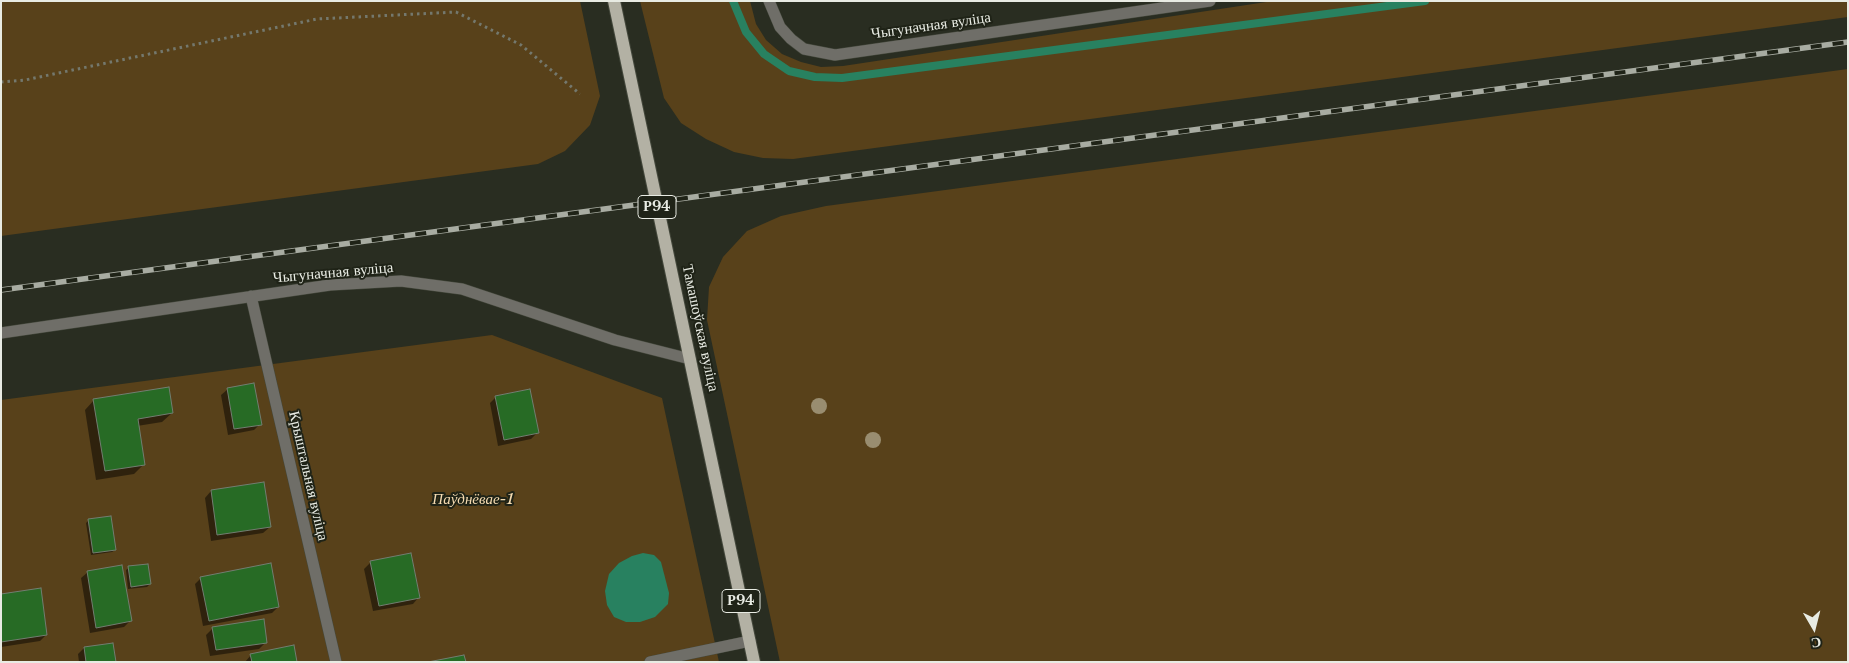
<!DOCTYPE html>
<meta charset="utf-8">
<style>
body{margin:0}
#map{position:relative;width:1849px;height:663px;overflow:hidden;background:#292d21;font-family:"Libre Baskerville",serif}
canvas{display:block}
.frame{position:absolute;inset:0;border:2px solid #e8ebe3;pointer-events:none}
.north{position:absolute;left:1789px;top:603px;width:50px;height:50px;-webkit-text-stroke:4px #1f2317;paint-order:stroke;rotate:172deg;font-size:14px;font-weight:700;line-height:20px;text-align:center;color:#e8ebe3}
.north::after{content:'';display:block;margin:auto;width:18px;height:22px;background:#e8ebe3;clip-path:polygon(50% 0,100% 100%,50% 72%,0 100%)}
</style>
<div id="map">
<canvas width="1849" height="663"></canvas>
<div class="frame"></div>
<div class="north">С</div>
</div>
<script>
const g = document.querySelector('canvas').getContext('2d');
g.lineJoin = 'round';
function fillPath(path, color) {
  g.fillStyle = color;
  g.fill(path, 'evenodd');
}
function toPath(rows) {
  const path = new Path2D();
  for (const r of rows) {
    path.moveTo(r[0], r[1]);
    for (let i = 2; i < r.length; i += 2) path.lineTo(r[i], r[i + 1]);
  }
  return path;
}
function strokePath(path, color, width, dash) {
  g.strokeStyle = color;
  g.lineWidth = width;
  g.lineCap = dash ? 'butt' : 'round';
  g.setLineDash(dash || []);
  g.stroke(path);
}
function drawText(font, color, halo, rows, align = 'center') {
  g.font = font + ' "Libre Baskerville",serif';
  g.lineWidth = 4;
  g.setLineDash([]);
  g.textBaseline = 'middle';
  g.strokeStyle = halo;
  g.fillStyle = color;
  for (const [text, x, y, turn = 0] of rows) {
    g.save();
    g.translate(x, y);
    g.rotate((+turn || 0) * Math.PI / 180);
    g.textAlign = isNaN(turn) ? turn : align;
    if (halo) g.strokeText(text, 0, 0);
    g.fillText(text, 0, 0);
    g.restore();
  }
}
fillPath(toPath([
 [1,1,580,1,600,96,590,125,565,151,538,164,1,236],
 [640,1,750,1,756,24,766,40,782,54,801,62,821,67,843,66,1273,1,1848,1,1848,17,793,159,763,158,734,152,706,139,681,123,664,98],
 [1848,69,1848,662,780,662,707,320,709,287,723,257,747,231,781,216,826,206],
 [492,335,662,398,719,662,1,662,1,400]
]), '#58411a');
fillPath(toPath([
 [643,553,654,555,661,562,669,593,668,604,655,617,640,622,626,622,614,617,607,605,605,591,609,574,619,563,632,556]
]), '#288160');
fillPath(toPath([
 [228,389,260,424,254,430,228,435,221,395],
 [496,397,537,433,531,439,498,446,490,403],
 [94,400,172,413,162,422,137,426,144,464,134,474,96,480,85,410],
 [211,491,270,527,263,533,211,541,205,498],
 [89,520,115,550,112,552,91,555,86,523],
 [371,562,419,597,413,604,373,611,364,569],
 [129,568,150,584,147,587,128,589,126,570],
 [88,572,130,621,124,627,90,633,81,578],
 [201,578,278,607,272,613,203,626,195,584],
 [1,595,46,635,40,641,1,647],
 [213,628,266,642,259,649,210,656,206,635],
 [84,648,115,662,79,662,78,654],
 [251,655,296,662,245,662]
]), '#0007');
strokePath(toPath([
 [733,1,746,32,764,54,789,71,815,77,842,78,1425,1]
]), '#288160', 8);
const building = toPath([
 [254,383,262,425,234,429,227,388,254,383],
 [169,387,173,413,138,419,145,465,105,471,93,399,169,387],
 [530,389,539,433,504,440,495,396,530,389],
 [264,482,271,527,217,535,211,490,264,482],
 [111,516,116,550,93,553,88,519,111,516],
 [411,553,420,598,379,606,370,561,411,553],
 [271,563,279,607,209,621,200,577,271,563],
 [148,564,151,584,131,587,128,566,148,564],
 [122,565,132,621,96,628,87,571,122,565],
 [41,588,47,635,1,642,1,594,41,588],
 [264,619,267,643,216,650,212,627,264,619],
 [113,643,116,662,86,662,84,647,113,643],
 [294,645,297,662,252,662,250,654,294,645],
 [464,655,466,662,428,662,464,655]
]);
fillPath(building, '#276b25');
strokePath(building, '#727d71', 1);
const lane = toPath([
 [769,1,780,27,791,39,804,49,835,55,1210,1],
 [251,296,336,662],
 [1,333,330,285,401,281,462,289,615,340,690,359],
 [650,662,750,641]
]);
const primary = toPath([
 [614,1,754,662]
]);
strokePath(lane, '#44483c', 12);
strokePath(primary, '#44483c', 14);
strokePath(toPath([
 [1,82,25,80,317,19,456,12,521,45,580,94]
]), '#74786d', 3, [2.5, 4]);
strokePath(lane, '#6f6e68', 11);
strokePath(primary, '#b3b1a4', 12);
const rail = toPath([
 [1,290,1848,42]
]);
strokePath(rail, '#a8aca2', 5.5);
strokePath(rail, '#1f2317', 4, [11]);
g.fillStyle = '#998d70';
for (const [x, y] of [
 [819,406],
 [873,440]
]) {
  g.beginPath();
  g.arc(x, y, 8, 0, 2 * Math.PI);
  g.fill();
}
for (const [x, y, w] of [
 [657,207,38],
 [741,601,38]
]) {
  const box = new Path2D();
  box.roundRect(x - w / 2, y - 11.5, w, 23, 4);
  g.fillStyle = '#1f2317';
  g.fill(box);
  strokePath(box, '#e8ebe3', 1);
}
drawText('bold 14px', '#e8ebe3', null, [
 ["Р94",657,207],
 ["Р94",741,601]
]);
drawText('15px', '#e8ebe3', '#1f2317', [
 ["Чыгуначная вуліца",931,26,-8],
 ["Чыгуначная вуліца",333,273,-5],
 ["Тамашоўская вуліца",700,328,78],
 ["Крыштальная вуліца",308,476,77]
]);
drawText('italic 15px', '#f5dbb1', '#1f2317', [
 ["Паўднёвае-1",473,500]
]);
</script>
